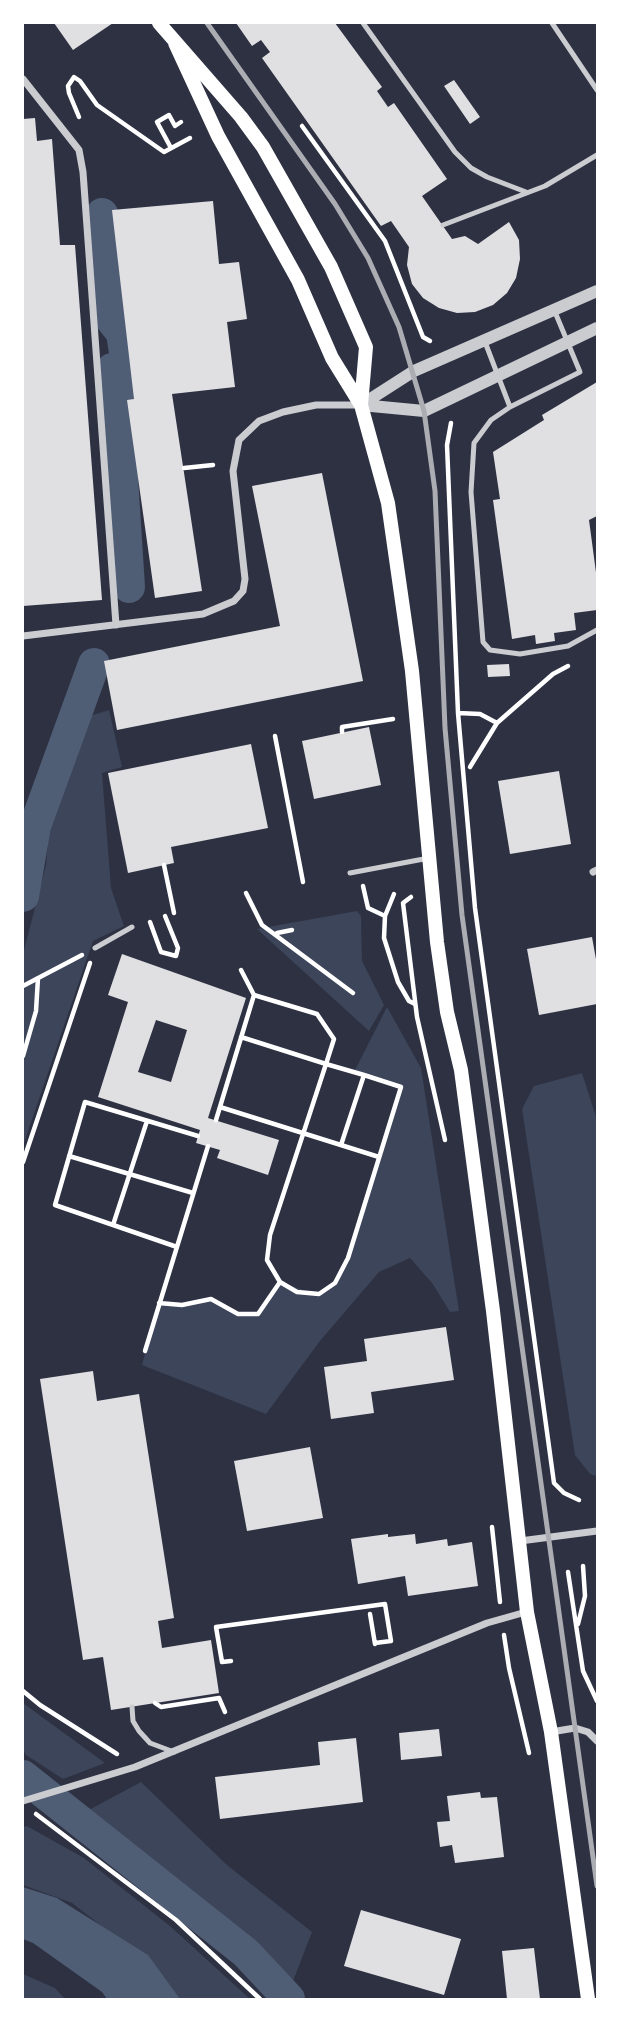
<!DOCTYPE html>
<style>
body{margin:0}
#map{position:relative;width:620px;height:2022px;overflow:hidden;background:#2d3142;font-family:"Times New Roman",serif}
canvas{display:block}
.frame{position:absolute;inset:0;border:24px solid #fff;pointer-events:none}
</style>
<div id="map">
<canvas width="620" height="2022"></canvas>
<div class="frame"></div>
</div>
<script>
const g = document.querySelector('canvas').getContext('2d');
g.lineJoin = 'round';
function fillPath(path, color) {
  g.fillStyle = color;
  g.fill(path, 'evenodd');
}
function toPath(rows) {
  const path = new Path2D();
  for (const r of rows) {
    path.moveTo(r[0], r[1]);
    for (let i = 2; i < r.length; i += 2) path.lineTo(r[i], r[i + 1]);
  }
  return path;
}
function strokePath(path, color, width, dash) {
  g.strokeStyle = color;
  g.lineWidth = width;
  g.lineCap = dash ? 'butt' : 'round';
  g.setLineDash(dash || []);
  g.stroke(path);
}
fillPath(toPath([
 [109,710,122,767,102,773,111,888,124,926,93,941,23,1146,23,954,46,865,52,794,83,718],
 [357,911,361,916,362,961,384,1005,369,1031,257,929],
 [387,1007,421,1068,459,1311,450,1312,432,1283,410,1258,379,1272,320,1341,266,1414,142,1365,159,1303,182,1305,211,1299,238,1314,258,1314,280,1282,315,1294,335,1283,348,1258,401,1088,354,1072],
 [582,1073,597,1120,597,1476,590,1474,575,1455,522,1109,534,1086],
 [23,1703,105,1763,63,1779,26,1755,23,1750],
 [141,1782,227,1865,312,1932,293,1981,85,1812],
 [27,1826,84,1858,170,1926,250,1999,176,1999,145,1960,72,1903,23,1885,23,1827],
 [23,1974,55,1988,65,1999,23,1999]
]), '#3c4559');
fillPath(toPath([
 [23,1887,57,1898,148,1955,180,1999,107,1999,102,1992,33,1943,23,1939]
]), '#4f5d75');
strokePath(toPath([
 [102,214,110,318,122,333,126,359,124,378,119,393],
 [112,369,117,398,129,587],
 [23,896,35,826,94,664],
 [23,1776,246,1953,289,1999]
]), '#4f5d75', 32);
fillPath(toPath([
 [54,23,113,23,73,50],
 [236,23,335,23,382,87,377,91,388,107,394,103,447,179,422,196,452,239,465,236,478,244,509,222,519,240,520,259,516,278,507,293,493,305,475,312,457,313,439,308,423,298,412,284,407,265,409,247,391,221,381,226,262,58,270,52,261,40,252,46],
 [454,80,480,117,470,124,444,86],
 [35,118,37,141,52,139,60,245,75,245,102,600,23,606,23,119],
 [213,201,219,264,239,262,247,319,227,322,235,387,172,394,202,591,155,598,127,400,134,399,112,210],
 [597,382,597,516,589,520,597,580,597,610,574,613,576,630,554,633,555,641,536,644,535,635,512,639,493,500,500,499,493,452,544,420,542,415],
 [322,473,363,681,117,730,104,661,280,626,252,486],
 [509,664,510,676,488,677,487,665],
 [369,727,381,785,314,799,302,741],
 [251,744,268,828,171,847,174,863,128,873,108,773],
 [559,771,571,844,510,854,498,781],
 [592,937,597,965,597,1004,539,1015,527,949],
 [122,954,246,998,208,1118,279,1140,268,1175,217,1158,220,1150,196,1143,200,1130,98,1097,128,1002,108,995],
 [156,1020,187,1030,171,1082,138,1072],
 [446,1327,454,1380,371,1392,374,1413,331,1419,324,1367,367,1361,364,1339],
 [93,1371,97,1401,139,1394,174,1618,158,1621,162,1648,211,1640,219,1693,111,1710,103,1657,83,1660,40,1379],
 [310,1447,323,1518,247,1531,234,1461],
 [388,1534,388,1537,415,1534,416,1544,447,1539,448,1546,472,1542,478,1586,408,1596,405,1576,358,1584,351,1539],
 [439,1729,442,1756,401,1760,399,1733],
 [356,1738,363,1802,220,1819,215,1777,320,1765,318,1742],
 [480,1792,481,1798,497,1797,504,1857,455,1863,452,1845,440,1847,437,1822,450,1821,447,1796],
 [361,1910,461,1939,444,1995,344,1966],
 [534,1948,540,1999,507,1999,502,1951]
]), '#e0e0e3');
strokePath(toPath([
 [79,117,69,93,68,86,74,77,80,81,97,105,164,152,190,138],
 [302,126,385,241,423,337,430,341],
 [171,148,157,122,169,115,175,126,181,122],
 [451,423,447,445,458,713,475,908,554,1483,564,1493,579,1500],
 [184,468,213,465],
 [458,713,480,714,497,723],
 [342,732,342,727,393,719],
 [275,736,303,882],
 [470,767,497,723,553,674,568,666],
 [164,865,174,913],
 [363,886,368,908,385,916],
 [246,893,262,925,353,993],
 [394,894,385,916,384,938,398,982,409,1001,415,1004],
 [411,897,403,903,417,1017,445,1140],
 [150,922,161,952,176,956,178,948,165,916],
 [277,933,292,930],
 [241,970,254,995,317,1014,334,1039,326,1064,270,1235,267,1260,280,1282,297,1292,319,1294,335,1283,348,1258,401,1087,364,1075,326,1064,241,1037],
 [23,986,82,955],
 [23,1056,36,1011,38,978],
 [220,1107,379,1157],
 [216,1120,254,995],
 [341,1145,364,1075],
 [69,1156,193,1193],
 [23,1162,90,963],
 [113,1225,147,1121],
 [177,1247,55,1205,85,1102,198,1136],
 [159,1303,182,1305,211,1299,238,1314,258,1314,280,1282],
 [145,1351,208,1146],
 [492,1527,500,1602],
 [568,1572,583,1671,597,1701],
 [370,1614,375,1644],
 [578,1624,585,1596,583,1566],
 [504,1635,509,1668,529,1753],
 [231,1661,222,1662,216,1627,385,1604,391,1641,375,1643],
 [23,1691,40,1705,117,1754],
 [155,1703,161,1707,219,1698,225,1712],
 [36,1814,176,1920,260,1999]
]), '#fff', 4.5);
strokePath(toPath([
 [363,23,455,152,471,168,487,177,526,192],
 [552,23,597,90],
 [443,225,545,186,597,155],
 [485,342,510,407,580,372,555,312],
 [510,407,491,420,474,443,471,492,483,642,490,650,520,654,568,646,597,630],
 [350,873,429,858],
 [95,948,132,927],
 [132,1707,133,1721,139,1731,150,1743,174,1752]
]), '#caccd0', 5);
strokePath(toPath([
 [23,79,79,150,83,172,116,625],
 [23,636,203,614,234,601,243,591,245,579,233,471,239,440,259,421,283,412,316,405,360,405],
 [593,872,597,870],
 [520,1541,597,1531],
 [551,1732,575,1728,588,1732,597,1741],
 [23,1801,135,1767,487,1623,526,1612]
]), '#caccd0', 7);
strokePath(toPath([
 [361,405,414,371,597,291],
 [361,405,424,411,597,328]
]), '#caccd0', 12);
strokePath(toPath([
 [159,23,241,117,263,147,331,267,366,347,361,405],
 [175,43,218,136,298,280,332,358,361,405,388,503,412,671,437,942,447,1012,461,1070,493,1311,527,1612,551,1732,588,1999]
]), '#fff', 14);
strokePath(toPath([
 [207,23,335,204,368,258,399,327,424,411,435,491,445,728,462,915,597,1886]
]), '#abadb3', 5);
</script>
